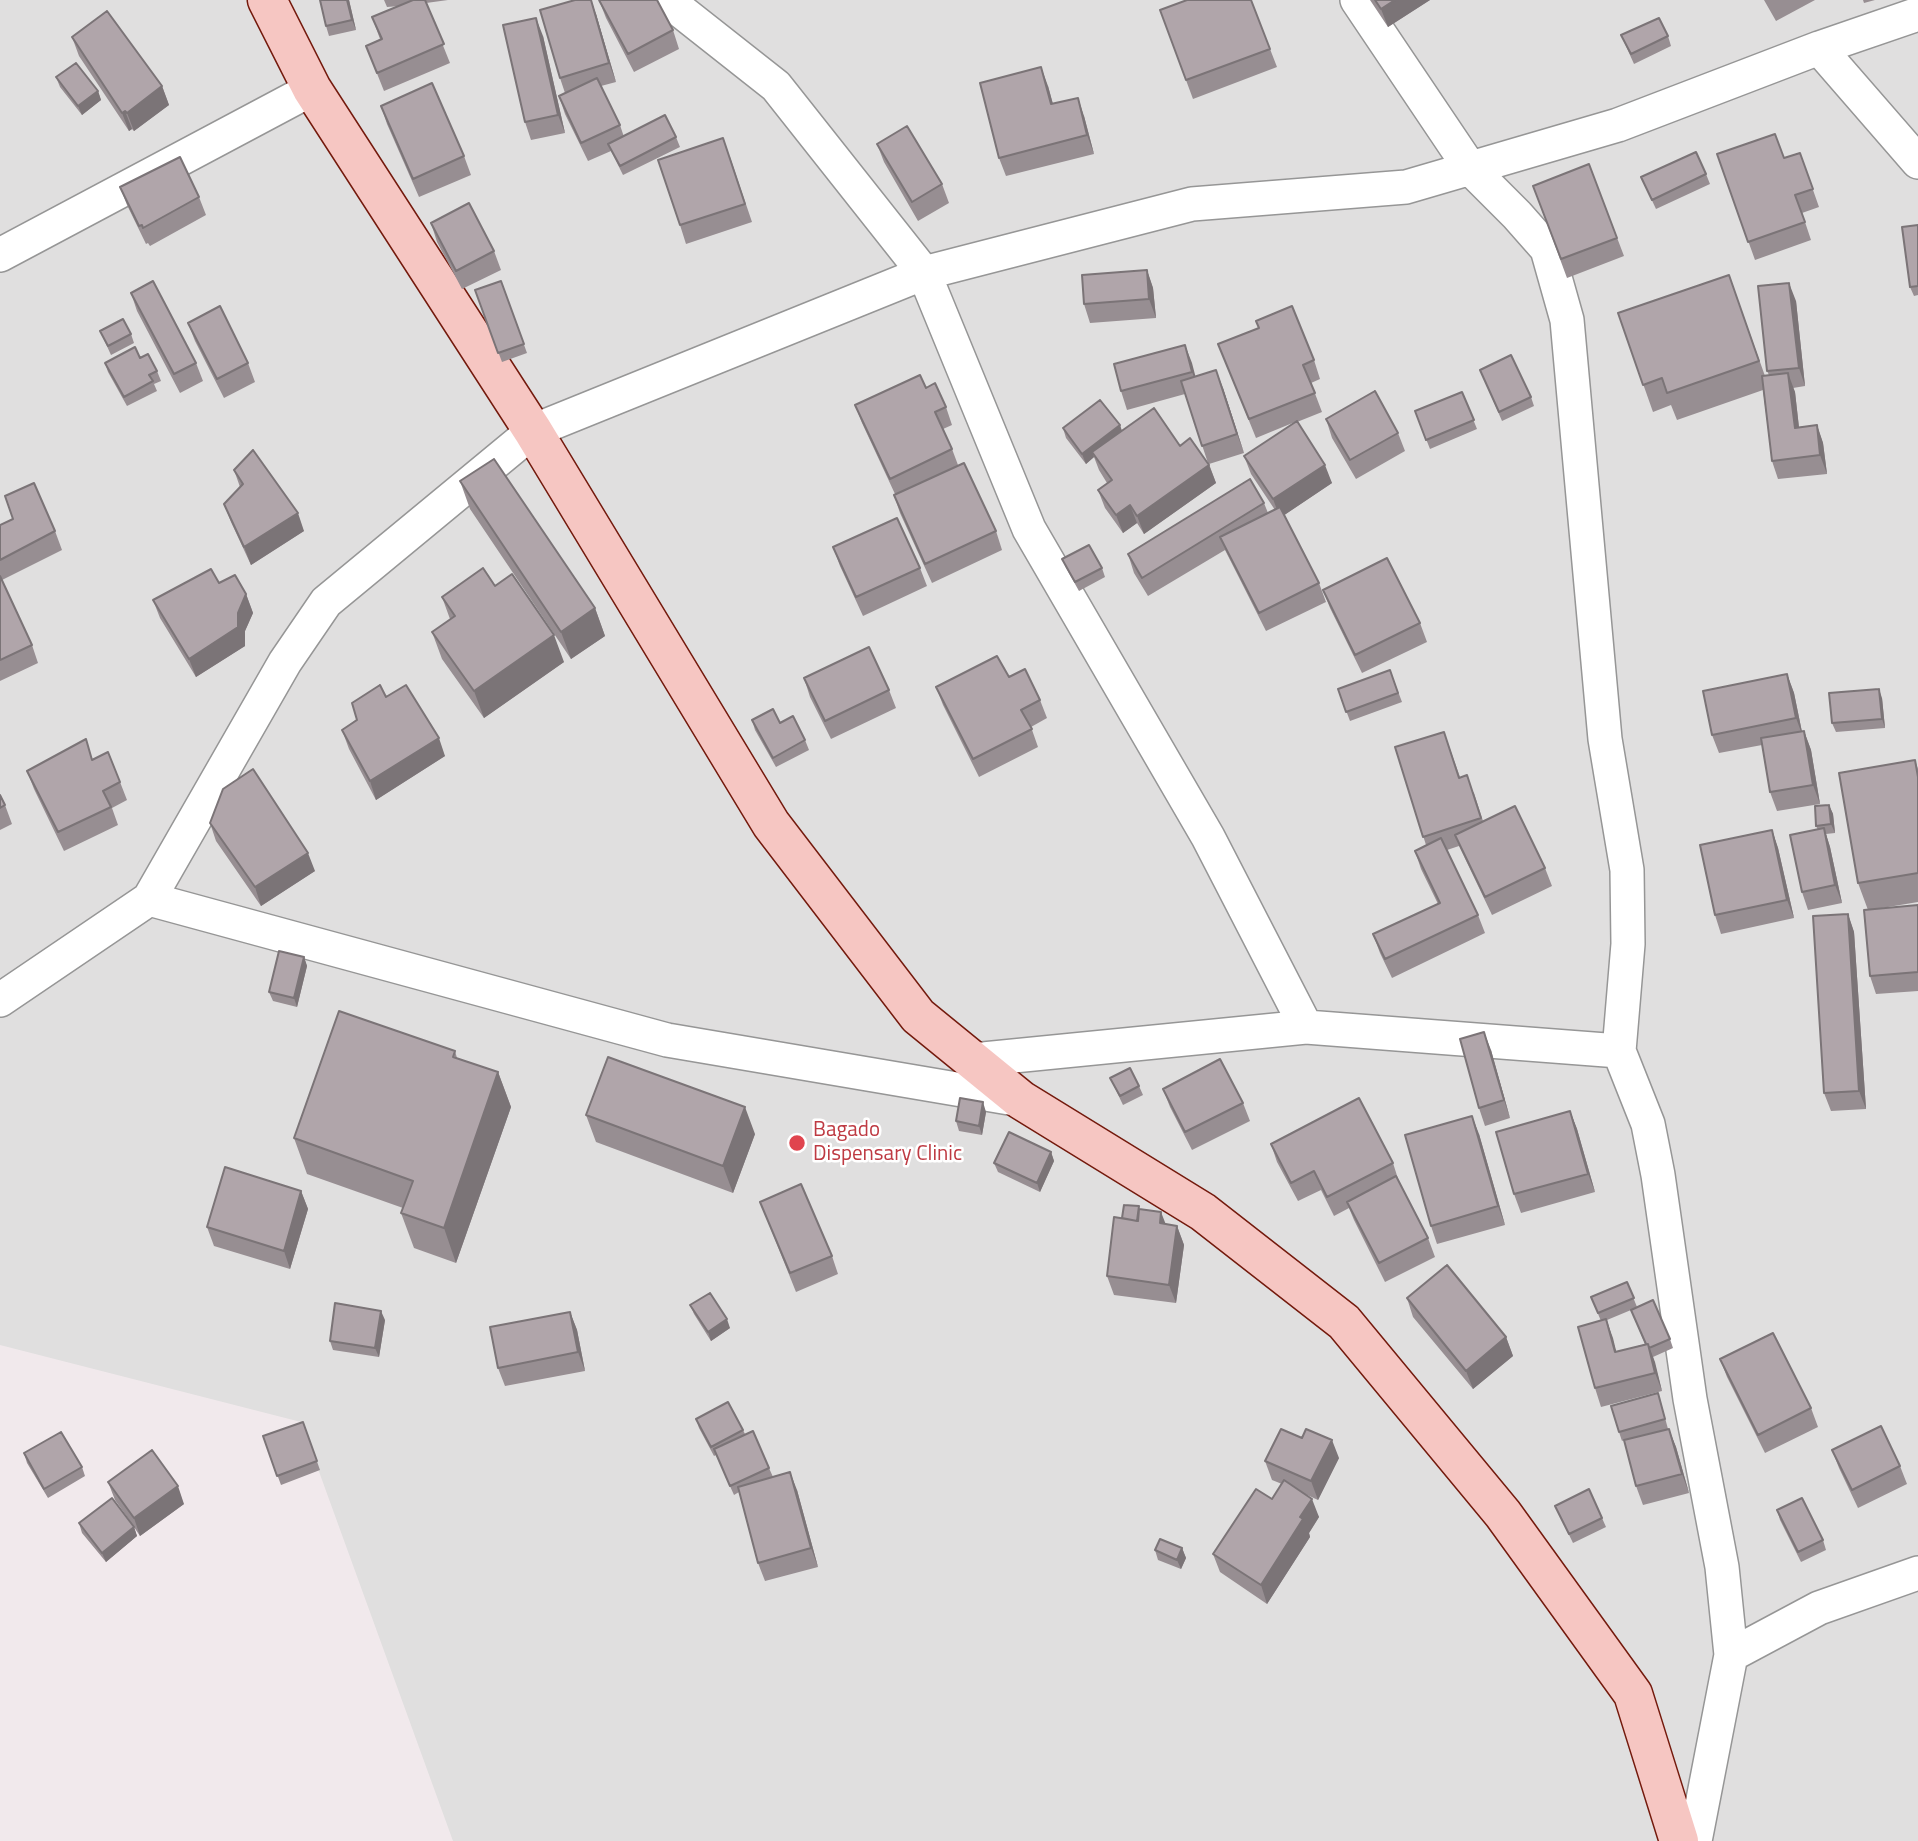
<!DOCTYPE html>
<style>
body{margin:0}
canvas{display:block;background:#f1e9ec}
</style>
<canvas width="1918" height="1841"></canvas>
<script>
const g = document.querySelector('canvas').getContext('2d');
g.lineJoin = 'round';
function fillPath(path, color) {
  g.fillStyle = color;
  g.fill(path, 'evenodd');
}
function toPath(rows) {
  const path = new Path2D();
  for (const r of rows) {
    path.moveTo(r[0], r[1]);
    for (let i = 2; i < r.length; i += 2) path.lineTo(r[i], r[i + 1]);
  }
  return path;
}
function strokePath(path, color, width, dash) {
  g.strokeStyle = color;
  g.lineWidth = width;
  g.lineCap = dash ? 'butt' : 'round';
  g.setLineDash(dash || []);
  g.stroke(path);
}
function drawText(font, color, halo, rows, align = 'center') {
  g.font = font + ' "Titillium Web",sans-serif';
  g.lineWidth = 5;
  g.setLineDash([]);
  g.textBaseline = 'middle';
  g.strokeStyle = halo;
  g.fillStyle = color;
  for (const [text, x, y, turn = 0] of rows) {
    g.save();
    g.translate(x, y);
    g.rotate((+turn || 0) * Math.PI / 180);
    g.textAlign = isNaN(turn) ? turn : align;
    if (halo) g.strokeText(text, 0, 0);
    g.fillText(text, 0, 0);
    g.restore();
  }
}
fillPath(toPath([
 [0,0,1918,0,1918,1841,453,1841,301,1422,0,1345]
]), '#e0dfdf');
const street = toPath([
 [667,0,776,86,924,273,1029,529,1208,837,1306,1027],
 [1357,0,1470,168,1517,215,1547,249,1567,320,1605,739,1627,870,1628,944,1619,1051,1648,1124,1658,1175,1690,1399,1722,1567,1731,1655,1695,1841],
 [1819,48,1918,162],
 [0,255,312,89],
 [149,899,285,662,326,602,533,431,924,273,1192,204,1406,187,1618,125,1819,48,1918,14],
 [0,1000,149,899,667,1040,1021,1100],
 [973,1060,1306,1027,1619,1051],
 [1731,1655,1819,1608,1918,1573]
]);
const secondary = toPath([
 [267,0,312,89,533,431,771,824,918,1016,1021,1100,1203,1212,1344,1322,1503,1514,1633,1694,1679,1841]
]);
strokePath(street, '#969696', 36);
strokePath(secondary, '#741a0d', 41);
strokePath(street, '#fff', 33);
strokePath(secondary, '#f6c6c2', 38);
fillPath(toPath([
 [349,0,356,30,329,36,326,26],
 [384,0,448,0,426,3,450,63,384,91,366,46,380,39,372,17,400,6,387,7],
 [599,0,673,30,679,49,634,72,606,18],
 [1251,0,1277,67,1193,99,1160,10],
 [1370,0,1430,0,1388,27],
 [1764,0,1815,0,1776,21],
 [1863,0,1875,0,1864,3],
 [596,14,616,82,601,86,620,125,624,137,676,137,680,147,623,175,611,151,588,161,565,114,559,96,565,93,560,78],
 [1621,35,1668,36,1671,46,1634,64],
 [543,36,565,133,531,140,525,122],
 [72,37,162,86,169,105,134,131,132,129,129,131,79,56],
 [56,77,98,91,101,100,82,115,60,87],
 [1048,86,1053,104,1084,116,1094,154,1006,176,999,158],
 [381,106,464,156,471,175,419,197,387,124],
 [877,144,942,184,949,203,918,221,884,162],
 [1800,153,1819,207,1802,213,1811,240,1755,260,1717,154,1784,158],
 [730,157,752,222,686,244,680,225],
 [1589,164,1624,256,1567,278,1533,186],
 [1706,174,1710,184,1656,209,1641,177],
 [120,187,199,197,206,215,150,246,148,243,146,244,127,205],
 [431,223,494,251,501,270,462,289,437,242],
 [1918,225,1918,295,1914,296,1910,287],
 [1147,270,1153,288,1156,318,1090,323,1084,304],
 [1729,275,1765,376,1769,375,1767,371,1796,301,1805,386,1793,388,1795,392,1799,427,1817,425,1823,443,1827,474,1778,479,1772,461,1763,390,1677,420,1671,405,1653,412,1618,313],
 [501,281,527,353,502,362,475,290],
 [131,293,196,363,203,381,180,393,137,311],
 [188,323,248,363,255,382,224,398,195,341],
 [100,331,131,334,134,343,111,355],
 [1218,344,1314,360,1320,379,1311,383,1322,412,1297,422,1332,483,1284,515,1319,583,1326,602,1266,631,1225,550,1148,596,1134,573,1128,554,1264,503,1268,513,1275,510,1251,474,1244,456,1295,422,1256,438],
 [1185,345,1195,377,1223,388,1244,453,1209,464,1216,483,1144,534,1137,523,1123,533,1105,508,1098,490,1107,483,1099,470,1094,457,1086,464,1066,438,1063,428,1120,425,1122,431,1180,446,1208,463,1185,394,1127,410,1121,391],
 [140,358,157,371,161,381,154,384,157,391,127,406,108,372,105,363],
 [1480,370,1531,397,1534,406,1502,421],
 [926,388,946,407,952,425,943,429,952,449,958,465,996,531,1002,550,932,583,900,513,894,495,895,494,862,423,855,405],
 [1462,392,1477,429,1430,449,1415,411],
 [1326,419,1398,433,1405,451,1356,479,1332,438],
 [234,470,304,531,251,565,231,522,224,504,240,487],
 [460,481,595,608,605,636,571,659,470,509],
 [0,525,55,531,62,550,2,580,32,645,38,663,0,681],
 [833,547,920,568,927,586,863,616,840,566],
 [1062,559,1102,568,1105,577,1079,591,1066,568],
 [219,583,246,594,253,613,245,631,245,646,196,677,160,618,153,600],
 [1323,590,1420,623,1427,642,1362,673,1330,608],
 [442,597,564,662,484,718,442,659,432,632,450,619],
 [1390,670,1402,702,1350,721,1338,689],
 [1787,674,1794,693,1802,732,1804,731,1811,750,1820,804,1777,811,1770,792,1762,745,1719,753,1712,735],
 [804,678,889,690,896,708,831,739,810,697],
 [936,687,1040,700,1047,718,1031,727,1038,747,979,777,943,705],
 [386,697,445,756,376,800,349,749,342,730],
 [1882,698,1885,728,1836,732,1832,723],
 [752,720,805,740,809,750,776,767,755,730],
 [1444,732,1460,777,1474,793,1483,821,1545,868,1552,886,1492,915,1459,846,1447,850,1478,915,1485,933,1392,978,1380,953,1373,934,1438,904,1421,869,1415,851,1426,845,1395,747],
 [1915,760,1918,769,1918,902,1876,909,1918,905,1918,991,1876,994,1870,976,1868,910,1858,883],
 [27,771,120,782,127,800,112,808,118,825,64,851,34,789],
 [0,795,5,805,12,824,0,830],
 [1829,805,1833,814,1835,833,1826,834,1830,847,1842,903,1808,910,1802,892,1818,830,1816,826],
 [210,823,315,871,261,906,216,841],
 [1772,830,1778,848,1794,918,1721,934,1715,915],
 [1848,914,1854,932,1866,1109,1831,1111,1824,1093],
 [304,957,307,966,297,1007,273,1001,269,992],
 [1491,1050,1510,1118,1485,1126,1479,1108],
 [455,1051,457,1058,498,1072,511,1107,456,1263,414,1248,401,1213,403,1208,307,1174,294,1138],
 [1110,1078,1139,1086,1143,1095,1123,1105],
 [1163,1089,1243,1103,1250,1121,1192,1150,1170,1107],
 [1570,1111,1577,1129,1595,1192,1521,1213,1514,1194],
 [986,1112,982,1135,959,1131,956,1121],
 [586,1115,755,1134,733,1193,596,1142],
 [1479,1134,1505,1225,1437,1244,1431,1226],
 [1271,1144,1393,1163,1399,1182,1428,1238,1435,1257,1385,1282,1354,1220,1349,1208,1334,1216,1321,1190,1298,1201,1277,1162],
 [1051,1152,1054,1161,1040,1192,998,1172,994,1163],
 [301,1191,308,1209,290,1269,214,1246,207,1227],
 [760,1202,832,1256,838,1274,796,1292],
 [1140,1209,1166,1224,1177,1226,1184,1245,1176,1303,1114,1295,1107,1276,1122,1218],
 [1627,1282,1637,1307,1670,1339,1673,1348,1653,1357,1662,1391,1601,1407,1595,1388,1601,1321,1591,1297],
 [1631,1310,1645,1344,1616,1352,1607,1320],
 [1407,1298,1506,1337,1513,1356,1473,1389,1413,1317],
 [690,1305,730,1328,711,1341,694,1314],
 [570,1312,577,1330,585,1371,505,1386,498,1368],
 [385,1320,379,1357,333,1350,330,1341],
 [1720,1359,1811,1408,1818,1427,1765,1453,1727,1377],
 [1661,1403,1668,1429,1676,1447,1689,1493,1643,1505,1636,1486,1624,1440,1622,1441,1619,1432],
 [696,1419,743,1430,745,1434,769,1468,773,1477,797,1490,818,1567,765,1581,758,1563,739,1492,734,1495,716,1455,714,1456,699,1428],
 [303,1422,320,1470,281,1485,263,1436],
 [1832,1450,1900,1466,1907,1484,1858,1508,1839,1468],
 [24,1453,82,1467,85,1476,48,1498,27,1463],
 [1339,1458,1318,1500,1305,1494,1319,1517,1309,1533,1310,1537,1267,1604,1220,1572,1213,1554,1272,1499,1282,1484,1272,1480,1265,1461],
 [108,1482,184,1504,140,1536,134,1527,137,1536,106,1562,82,1533,79,1523,130,1521,115,1500],
 [1555,1506,1602,1518,1606,1527,1573,1543],
 [1777,1510,1823,1540,1826,1550,1801,1562,1780,1520],
 [1182,1548,1186,1558,1181,1569,1158,1560,1155,1550]
]), '#978e92');
fillPath(toPath([
 [347,0,349,0,356,30,352,20],
 [591,0,596,14,616,82,609,63],
 [1395,0,1430,0,1388,27,1381,9],
 [536,18,543,36,565,133,558,115],
 [1041,67,1048,86,1058,123,1051,104],
 [162,86,169,105,134,131,127,113],
 [98,91,101,100,82,115,78,106],
 [1078,98,1084,116,1094,154,1087,135],
 [125,111,132,129,129,131,122,113],
 [1147,270,1153,288,1156,318,1149,299],
 [1789,283,1796,301,1805,386,1799,368],
 [1185,345,1192,363,1199,390,1192,372],
 [1216,370,1223,388,1244,453,1237,434],
 [1788,373,1795,392,1801,446,1795,428],
 [1120,425,1123,435,1092,452,1094,457,1086,464,1082,454],
 [1817,425,1823,443,1827,474,1820,455],
 [1209,465,1216,483,1144,534,1137,516],
 [1325,465,1332,483,1280,518,1273,499],
 [1130,505,1137,523,1123,533,1116,515],
 [298,513,304,531,251,565,244,547],
 [246,594,253,613,245,631,245,646,196,677,189,659,238,613],
 [595,608,605,636,571,659,561,632],
 [554,635,564,662,484,718,474,691],
 [1787,674,1794,693,1803,737,1796,718],
 [1879,689,1882,698,1885,728,1882,719],
 [1804,731,1811,750,1820,804,1813,785],
 [439,738,445,756,376,800,370,781],
 [1829,805,1833,814,1835,833,1831,824],
 [1824,828,1830,847,1842,903,1835,885],
 [1772,830,1778,848,1794,918,1787,900],
 [308,853,315,871,261,906,255,887],
 [1848,914,1854,932,1866,1109,1859,1091],
 [304,957,307,966,297,1007,294,998],
 [1484,1032,1491,1050,1510,1118,1504,1100],
 [498,1072,511,1107,456,1263,444,1228],
 [983,1102,986,1112,982,1135,979,1126],
 [745,1107,755,1134,733,1193,723,1166],
 [1570,1111,1577,1129,1595,1192,1588,1174],
 [1472,1116,1479,1134,1505,1225,1498,1206],
 [1051,1152,1054,1161,1040,1192,1037,1183],
 [301,1191,308,1209,290,1269,284,1251],
 [1161,1212,1168,1230,1160,1223],
 [1177,1226,1184,1245,1176,1303,1169,1285],
 [381,1311,385,1320,379,1357,375,1348],
 [570,1312,577,1330,585,1371,578,1352],
 [727,1319,730,1328,711,1341,708,1332],
 [1606,1319,1613,1338,1621,1371,1615,1352],
 [1506,1337,1513,1356,1473,1389,1466,1371],
 [1648,1344,1655,1362,1662,1391,1655,1373],
 [1669,1429,1676,1447,1689,1493,1682,1474],
 [1332,1440,1339,1458,1318,1500,1311,1481],
 [790,1472,797,1490,818,1567,811,1548],
 [178,1486,184,1504,140,1536,134,1518],
 [1312,1499,1319,1517,1309,1533,1310,1537,1267,1604,1261,1585,1300,1517],
 [134,1527,137,1536,106,1562,102,1553],
 [1182,1548,1186,1558,1181,1569,1177,1560]
]), '#7b7477');
const building = toPath([
 [320,0,347,0,352,20,326,26,320,0],
 [413,0,425,0,444,44,377,73,366,46,382,39,372,17,413,0],
 [575,0,591,0,609,63,560,78,540,10,575,0],
 [599,0,657,0,673,30,628,54,599,0],
 [1187,0,1251,0,1270,49,1186,80,1160,10,1187,0],
 [1375,0,1395,0,1381,9,1375,0],
 [107,11,162,86,127,113,125,111,122,113,72,37,107,11],
 [536,18,558,115,525,122,503,25,536,18],
 [1659,18,1668,36,1631,54,1621,35,1659,18],
 [76,63,98,91,78,106,56,77,76,63],
 [1041,67,1051,104,1078,98,1087,135,999,158,980,83,1041,67],
 [597,78,620,125,581,143,559,96,597,78],
 [432,83,464,156,413,179,381,106,432,83],
 [665,115,676,137,620,166,608,144,665,115],
 [907,126,942,184,912,202,877,144,907,126],
 [1775,134,1784,158,1800,153,1813,189,1795,195,1805,222,1748,242,1717,154,1775,134],
 [723,138,745,204,680,225,658,160,723,138],
 [1696,152,1706,174,1652,200,1641,177,1696,152],
 [180,157,199,197,143,228,142,225,139,226,120,187,180,157],
 [1589,164,1617,238,1561,259,1533,186,1589,164],
 [469,203,494,251,456,271,431,223,469,203],
 [1918,225,1918,286,1910,287,1902,227,1918,225],
 [1147,270,1149,299,1084,304,1082,275,1147,270],
 [1729,275,1759,361,1667,393,1662,378,1643,385,1618,313,1729,275],
 [153,281,196,363,174,374,131,293,153,281],
 [501,281,524,344,498,353,475,290,501,281],
 [1789,283,1799,368,1767,371,1758,286,1789,283],
 [220,306,248,363,217,379,188,323,220,306],
 [1292,306,1314,360,1303,365,1315,393,1249,419,1218,344,1259,328,1256,321,1292,306],
 [123,319,131,334,108,346,100,331,123,319],
 [1185,345,1192,372,1121,391,1114,364,1185,345],
 [135,347,140,358,148,354,157,371,149,375,153,381,124,397,105,363,135,347],
 [1511,355,1531,397,1499,412,1480,370,1511,355],
 [1216,370,1237,434,1202,446,1181,381,1216,370],
 [1788,373,1795,428,1817,425,1820,455,1772,461,1762,376,1788,373],
 [920,375,926,388,935,383,946,407,935,412,952,449,890,479,855,405,920,375],
 [1375,391,1398,433,1350,460,1326,419,1375,391],
 [1462,392,1474,420,1426,440,1415,411,1462,392],
 [1100,400,1120,425,1082,454,1063,428,1100,400],
 [1154,408,1180,446,1190,438,1209,465,1137,516,1130,505,1116,515,1098,490,1112,480,1092,452,1154,408],
 [1297,421,1325,465,1273,499,1244,456,1297,421],
 [253,450,298,513,244,547,224,504,243,484,234,470,253,450],
 [494,459,595,608,561,632,460,481,494,459],
 [964,463,996,531,925,564,894,495,964,463],
 [1250,479,1264,503,1142,578,1128,554,1250,479],
 [34,483,55,531,0,560,0,525,13,519,5,496,34,483],
 [1280,507,1319,583,1259,613,1220,537,1280,507],
 [897,518,920,568,856,597,833,547,897,518],
 [1089,545,1102,568,1075,582,1062,559,1089,545],
 [1387,558,1420,623,1355,655,1323,590,1387,558],
 [483,568,495,586,512,574,554,635,474,691,432,632,455,616,442,597,483,568],
 [211,569,219,583,235,575,246,594,238,613,238,627,189,659,153,600,211,569],
 [0,576,32,645,0,660,0,576],
 [869,647,889,690,825,721,804,678,869,647],
 [997,656,1009,677,1025,669,1040,700,1021,710,1032,729,973,759,936,687,997,656],
 [1390,670,1398,693,1346,712,1338,689,1390,670],
 [1787,674,1796,718,1712,735,1703,691,1787,674],
 [380,685,386,697,406,685,439,738,370,781,342,730,357,720,352,703,380,685],
 [1879,689,1882,719,1832,723,1829,693,1879,689],
 [773,709,780,723,793,716,805,740,773,758,752,720,773,709],
 [1804,731,1813,785,1770,792,1761,738,1804,731],
 [1444,732,1459,778,1467,775,1481,818,1423,837,1395,747,1444,732],
 [86,739,92,760,108,752,120,782,103,791,111,807,58,832,27,771,86,739],
 [1915,760,1918,777,1918,873,1858,883,1839,773,1915,760],
 [253,769,308,853,255,887,210,823,223,789,253,769],
 [0,795,5,805,0,808,0,795],
 [1829,805,1831,824,1816,826,1815,806,1829,805],
 [1515,806,1545,868,1485,897,1455,835,1515,806],
 [1824,828,1835,885,1802,892,1790,835,1824,828],
 [1772,830,1787,900,1715,915,1700,845,1772,830],
 [1441,838,1478,915,1385,959,1373,934,1440,903,1415,851,1441,838],
 [1918,905,1918,972,1870,976,1864,910,1918,905],
 [1848,914,1859,1091,1824,1093,1813,916,1848,914],
 [279,951,304,957,294,998,269,992,279,951],
 [339,1011,455,1051,453,1057,498,1072,444,1228,401,1213,413,1181,294,1138,339,1011],
 [1484,1032,1504,1100,1479,1108,1460,1039,1484,1032],
 [608,1057,745,1107,723,1166,586,1115,608,1057],
 [1220,1059,1243,1103,1185,1132,1163,1089,1220,1059],
 [1130,1068,1139,1086,1120,1096,1110,1078,1130,1068],
 [960,1098,983,1102,979,1126,956,1121,960,1098],
 [1359,1098,1393,1163,1327,1197,1314,1171,1291,1183,1271,1144,1359,1098],
 [1570,1111,1588,1174,1514,1194,1496,1132,1570,1111],
 [1472,1116,1498,1206,1431,1226,1405,1135,1472,1116],
 [1009,1132,1051,1152,1037,1183,994,1163,1009,1132],
 [225,1167,301,1191,284,1251,207,1227,225,1167],
 [1396,1176,1428,1238,1379,1263,1347,1202,1396,1176],
 [801,1184,832,1256,790,1273,760,1202,801,1184],
 [1124,1205,1139,1206,1137,1221,1122,1218,1124,1205],
 [1139,1209,1161,1212,1160,1223,1177,1226,1169,1285,1107,1276,1114,1217,1138,1221,1139,1209],
 [1447,1265,1506,1337,1466,1371,1407,1298,1447,1265],
 [1627,1282,1634,1298,1598,1313,1591,1297,1627,1282],
 [710,1293,727,1319,708,1332,690,1305,710,1293],
 [1653,1300,1670,1339,1649,1348,1648,1344,1646,1344,1631,1310,1653,1300],
 [335,1303,381,1311,375,1348,330,1341,335,1303],
 [570,1312,578,1352,498,1368,490,1327,570,1312],
 [1606,1319,1615,1352,1648,1344,1655,1373,1595,1388,1578,1327,1606,1319],
 [1773,1333,1811,1408,1758,1435,1720,1359,1773,1333],
 [1658,1393,1665,1419,1619,1432,1611,1406,1658,1393],
 [728,1402,743,1430,711,1447,696,1419,728,1402],
 [303,1422,317,1461,277,1476,263,1436,303,1422],
 [1881,1426,1900,1466,1852,1490,1832,1450,1881,1426],
 [1281,1429,1302,1438,1306,1429,1332,1440,1311,1481,1265,1461,1281,1429],
 [1669,1429,1682,1474,1636,1486,1624,1440,1669,1429],
 [753,1431,769,1468,730,1486,714,1449,753,1431],
 [61,1432,82,1467,44,1489,24,1453,61,1432],
 [152,1450,178,1486,134,1518,108,1482,152,1450],
 [790,1472,811,1548,758,1563,738,1487,790,1472],
 [1284,1480,1312,1499,1300,1517,1303,1519,1261,1585,1213,1554,1256,1489,1272,1499,1284,1480],
 [1589,1489,1602,1518,1569,1534,1555,1506,1589,1489],
 [112,1498,134,1527,102,1553,79,1523,112,1498],
 [1802,1498,1823,1540,1798,1552,1777,1510,1802,1498],
 [1160,1539,1182,1548,1177,1560,1155,1550,1160,1539]
]);
fillPath(building, '#b0a5aa');
strokePath(building, '#7b7477', 2);
for (const [x, y, r, color] of [
 [797,1143,9,"#e0444e"]
]) {
  const dot = new Path2D();
  dot.arc(x, y, r, 0, 2 * Math.PI);
  g.fillStyle = color;
  g.fill(dot);
  strokePath(dot, '#fff', 2.5);
}
drawText('21px', '#be3a42', '#fff', [
 ["Bagado",813,1131],
 ["Dispensary Clinic",813,1155]
], 'left');
</script>
